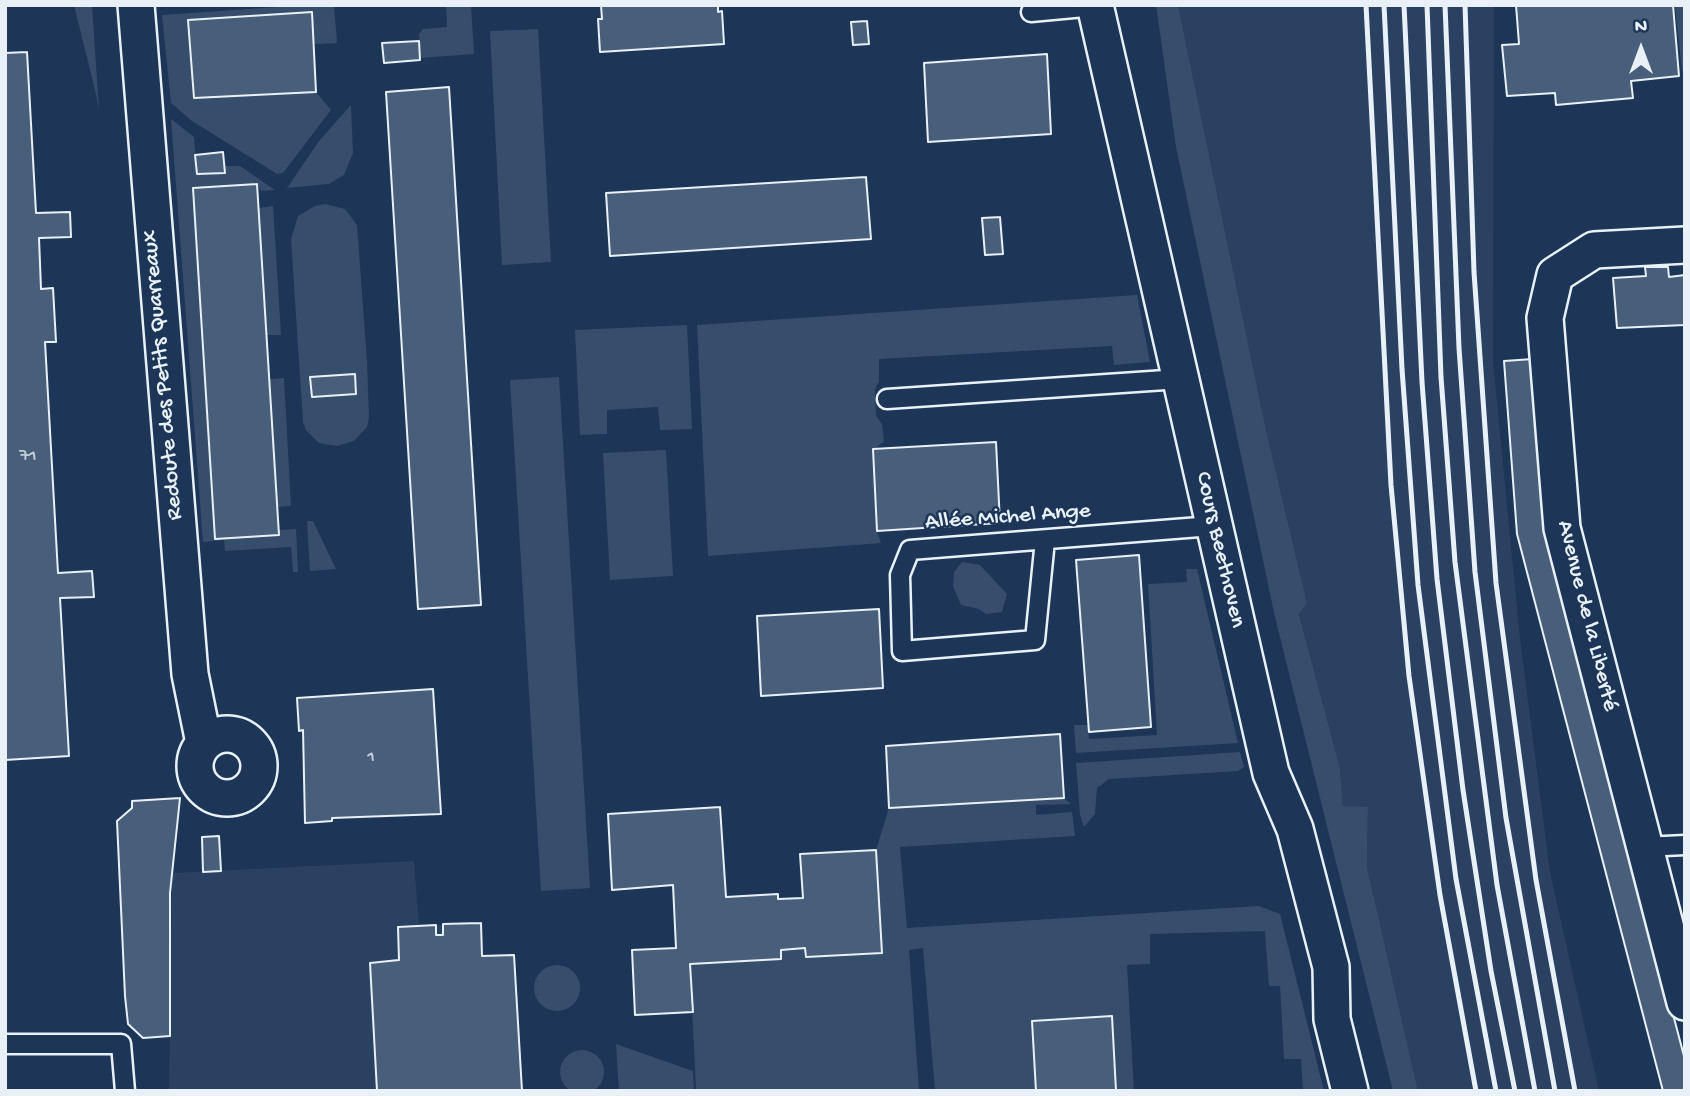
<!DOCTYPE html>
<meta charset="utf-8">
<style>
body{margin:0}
#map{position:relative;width:1690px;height:1096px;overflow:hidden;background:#1d3557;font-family:"Gochi Hand",sans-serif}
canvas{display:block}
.frame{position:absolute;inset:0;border:7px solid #e8f1f8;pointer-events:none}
.north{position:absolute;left:1606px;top:14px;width:70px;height:70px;-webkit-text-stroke:5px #1d3557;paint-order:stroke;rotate:0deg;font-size:19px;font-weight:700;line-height:28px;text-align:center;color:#e8f1f8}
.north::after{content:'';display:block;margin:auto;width:24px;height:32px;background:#e8f1f8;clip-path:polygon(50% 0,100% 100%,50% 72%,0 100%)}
</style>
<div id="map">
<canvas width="1690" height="1096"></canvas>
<div class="frame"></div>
<div class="north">N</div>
</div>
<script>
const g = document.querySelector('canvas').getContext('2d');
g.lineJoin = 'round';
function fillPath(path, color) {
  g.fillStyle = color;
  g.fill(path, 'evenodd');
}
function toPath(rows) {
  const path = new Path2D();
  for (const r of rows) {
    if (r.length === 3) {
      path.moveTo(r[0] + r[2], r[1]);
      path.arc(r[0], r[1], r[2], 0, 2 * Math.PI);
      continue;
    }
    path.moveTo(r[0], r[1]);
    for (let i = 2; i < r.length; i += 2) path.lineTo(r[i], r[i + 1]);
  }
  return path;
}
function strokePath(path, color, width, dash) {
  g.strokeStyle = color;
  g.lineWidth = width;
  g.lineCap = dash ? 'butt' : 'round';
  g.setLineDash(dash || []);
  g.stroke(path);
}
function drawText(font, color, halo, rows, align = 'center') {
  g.font = font + ' "Gochi Hand",sans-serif';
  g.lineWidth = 5;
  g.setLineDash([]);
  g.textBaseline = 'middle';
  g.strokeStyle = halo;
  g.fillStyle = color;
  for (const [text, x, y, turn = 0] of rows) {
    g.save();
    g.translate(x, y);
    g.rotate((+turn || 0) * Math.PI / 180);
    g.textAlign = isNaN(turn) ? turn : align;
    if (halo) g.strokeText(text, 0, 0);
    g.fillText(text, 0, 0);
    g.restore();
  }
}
fillPath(toPath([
 [1178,5,1494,5,1493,361,1520,639,1550,872,1599,1091,1418,1091,1367,867,1368,808,1343,806,1340,768,1299,613,1307,603,1266,430],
 [414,861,419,926,481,923,483,955,514,955,522,1091,169,1091,172,873]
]), '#2a4162');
fillPath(toPath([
 [74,5,92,5,99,110,96,94],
 [306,5,334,5,337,43,314,44,311,12,188,21,194,98,316,92,331,110,283,173,277,174,192,121,171,103,162,15],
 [446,5,471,5,474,54,420,58,419,34,423,29,447,27],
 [1156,5,1178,5,1266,430,1307,603,1299,614,1340,768,1343,806,1368,807,1367,867,1418,1091,1393,1091,1275,617,1176,147],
 [1675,5,1685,5,1685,71,1682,71],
 [538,29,551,262,502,265,490,31],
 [351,105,353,153,344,175,329,184,287,188,319,141],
 [171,119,194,137,197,174,224,173,224,166,240,166,275,190,261,191,257,184,193,189,215,539,279,535,279,530,296,529,298,572,293,572,291,547,225,551,224,540,203,542],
 [325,204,345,209,357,225,367,361,369,417,367,427,354,441,337,446,319,443,306,430,303,422,291,239,298,216,315,206],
 [273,206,281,335,267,335,259,208],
 [1137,295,1150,362,1114,365,1112,346,879,359,879,382,875,389,876,416,882,424,884,442,873,450,877,531,881,543,708,556,697,325],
 [687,325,692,429,660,430,658,407,607,410,607,434,580,435,575,330],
 [559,377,590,888,541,891,510,380],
 [284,378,291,506,277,507,269,379],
 [666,450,673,576,610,580,603,453],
 [307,521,313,521,336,569,310,571],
 [962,562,980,565,1007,594,1002,612,986,614,979,609,961,605,953,586,954,572],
 [1186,569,1197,569,1238,743,1076,753,1074,725,1088,725,1089,739,1157,735,1148,584,1187,582],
 [1240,752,1244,767,1238,771,1109,779,1097,788,1095,814,1084,827,1080,815,1076,763],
 [1064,798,1071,804,1036,805,1036,815,1072,812,1075,836,900,847,907,928,1259,906,1280,914,1324,1091,1303,1091,1301,1059,1284,1059,1280,986,1269,986,1265,931,1150,934,1150,964,1127,965,1134,1091,1116,1091,1112,1016,1032,1021,1036,1091,935,1091,923,948,909,950,919,1091,696,1091,690,964,781,959,781,950,805,948,807,957,881,953,876,850,889,808],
 [557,988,23],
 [616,1044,693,1071,694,1091,619,1091],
 [582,1072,22]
]), '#374d6c');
const building = toPath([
 [601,5,718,5,718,12,722,11,724,44,600,52,598,19,602,19,601,5],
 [1516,5,1673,5,1679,76,1631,81,1633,98,1556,105,1555,93,1507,96,1502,45,1519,44,1516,5],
 [312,12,316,92,194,98,188,20,312,12],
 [867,21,869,44,853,45,851,22,867,21],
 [419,41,420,60,384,63,382,43,419,41],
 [27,52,36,213,70,212,71,237,39,238,41,289,53,288,56,342,45,342,58,573,92,571,94,597,60,598,69,756,5,760,5,53,27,52],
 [1047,54,1051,134,928,142,924,63,1047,54],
 [449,87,481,605,418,609,386,92,449,87],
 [223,152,225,173,197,174,195,155,223,152],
 [866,177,871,239,610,256,606,193,866,177],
 [257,184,279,535,215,539,193,188,257,184],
 [1000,217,1003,254,985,255,982,218,1000,217],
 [1645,267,1668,267,1669,277,1685,275,1685,325,1617,328,1613,278,1646,276,1645,267],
 [1533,359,1547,532,1685,1060,1685,1091,1663,1091,1517,534,1504,361,1533,359],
 [355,374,356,394,312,397,310,377,355,374],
 [996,442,1000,523,877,531,873,449,996,442],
 [1139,555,1151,727,1089,732,1076,560,1139,555],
 [879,609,883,688,761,696,757,616,879,609],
 [433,689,441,814,332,818,332,821,305,823,303,730,299,731,297,698,433,689],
 [1060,734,1064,798,889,808,886,746,1060,734],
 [180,798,170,893,170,1036,143,1038,128,1024,125,996,117,821,132,808,132,801,180,798],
 [720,807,726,897,778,894,778,899,803,898,800,854,876,850,882,953,806,957,805,948,781,950,781,959,690,964,693,1012,635,1015,632,950,676,948,673,885,612,890,608,814,720,807],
 [219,836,221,871,203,872,202,837,219,836],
 [481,923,482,956,514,955,522,1091,377,1091,370,963,399,960,398,927,436,925,436,935,443,935,443,924,481,923],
 [1112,1016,1116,1091,1036,1091,1032,1021,1112,1016]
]);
fillPath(building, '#495e7a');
strokePath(building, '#e8f1f8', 2);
const lane = toPath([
 [1031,12,1095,6],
 [887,399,1180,379],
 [1045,540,1035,640,902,651,900,575,910,550,1212,526],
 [1644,847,1685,845],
 [5,1044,121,1044,125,1091]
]);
const street = toPath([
 [136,5,190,674,204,743],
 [1095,5,1271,773,1295,829,1331,967,1332,1019,1350,1091],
 [1685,245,1594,250,1555,275,1545,318,1562,528,1685,1002],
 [227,766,32]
]);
strokePath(lane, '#e8f1f8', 23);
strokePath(street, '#e8f1f8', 40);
strokePath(lane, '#1d3557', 18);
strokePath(street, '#1d3557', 35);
strokePath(toPath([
 [1366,5,1391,485,1409,676,1440,895,1476,1091],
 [1384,5,1402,369,1418,585,1456,879,1496,1091],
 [1404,5,1422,382,1437,579,1463,790,1491,971,1515,1091],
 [1427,5,1441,377,1455,562,1497,885,1535,1091],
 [1445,5,1459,348,1475,572,1506,818,1555,1091],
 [1465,5,1474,272,1496,583,1536,880,1575,1091]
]), '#e8f1f8', 5);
drawText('19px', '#c0ccd8', null, [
 ["71",28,457],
 ["1",371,758]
]);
drawText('23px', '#e8f1f8', '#1d3557', [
 ["Redoute des Petits Quarreaux",164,375,-95],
 ["Allée Michel Ange",1008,518,-4],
 ["Cours Beethoven",1219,550,77],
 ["Avenue de la Liberté",1586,616,76]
]);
</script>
